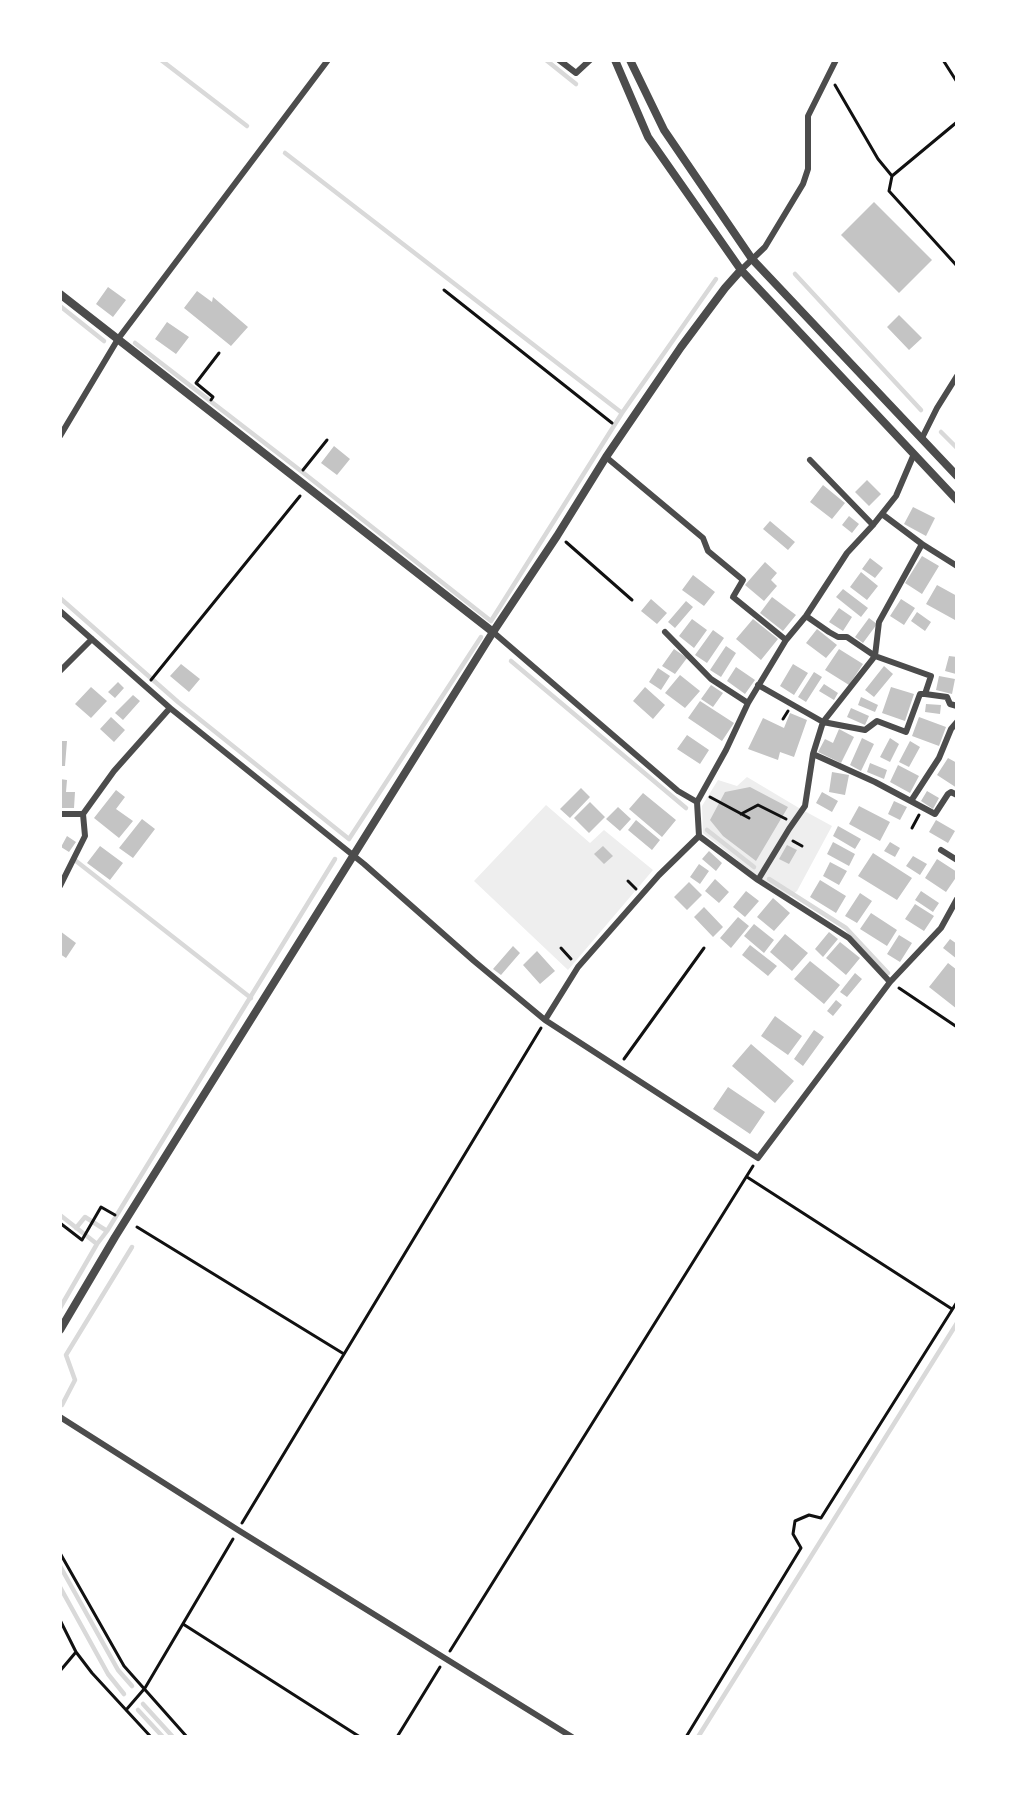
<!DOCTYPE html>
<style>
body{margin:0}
#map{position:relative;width:1017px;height:1797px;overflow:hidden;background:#fff;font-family:Cabin,sans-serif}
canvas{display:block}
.frame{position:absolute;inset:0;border:62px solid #fff;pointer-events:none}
</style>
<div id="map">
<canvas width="1017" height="1797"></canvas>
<div class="frame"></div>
</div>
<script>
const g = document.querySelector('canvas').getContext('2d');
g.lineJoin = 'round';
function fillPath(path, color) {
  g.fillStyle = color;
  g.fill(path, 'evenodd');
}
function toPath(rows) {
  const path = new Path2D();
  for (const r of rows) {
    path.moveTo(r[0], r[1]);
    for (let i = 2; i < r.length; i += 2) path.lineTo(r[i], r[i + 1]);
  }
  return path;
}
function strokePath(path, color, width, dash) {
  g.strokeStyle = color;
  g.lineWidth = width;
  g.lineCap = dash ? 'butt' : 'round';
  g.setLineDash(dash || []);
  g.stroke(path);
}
fillPath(toPath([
 [747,777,799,808,832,826,797,891,789,897,756,875,703,833,702,806,718,780,737,786],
 [546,805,590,843,604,830,653,870,568,970,474,881]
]), '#eee');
strokePath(toPath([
 [161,60,247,126],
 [546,60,576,84],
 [285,153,622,413],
 [795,274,921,410],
 [60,306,104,341],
 [135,343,301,471,491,621,622,413,716,279],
 [941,432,957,448],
 [60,598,178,702,349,839,481,637],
 [511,661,686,808],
 [707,830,754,867],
 [76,861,251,998],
 [769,879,846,928,888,973],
 [60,1215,97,1244],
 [76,1228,85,1217,107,1231],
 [60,1308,97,1244,107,1231,335,859],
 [62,1405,75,1380,66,1355,132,1247],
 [60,1566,118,1670,132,1686],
 [60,1587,108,1674,124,1694],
 [143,1704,173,1737],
 [138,1710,163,1737],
 [698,1737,957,1323]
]), '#d9d9d9', 4.5);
fillPath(toPath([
 [874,202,932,260,899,293,841,235],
 [108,287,126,300,113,317,96,304],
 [197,291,212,302,213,297,248,327,231,346,184,308],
 [899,315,922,338,909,350,887,327],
 [167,322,189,337,176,354,155,339],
 [334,446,350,459,337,475,321,463],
 [867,480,881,494,869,506,855,492],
 [823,485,845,503,832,519,810,502],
 [913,507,935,518,926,536,904,524],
 [849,516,859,524,852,533,842,525],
 [770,521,795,542,788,550,763,529],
 [922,556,939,566,922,594,905,583],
 [870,558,883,568,875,578,862,569],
 [765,562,777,573,771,580,777,586,764,601,745,585],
 [861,572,878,586,867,600,850,587],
 [693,575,715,592,704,606,682,590],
 [937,585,957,596,957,616,955,620,926,604],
 [843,589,868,608,861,617,836,597],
 [772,597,796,615,783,631,760,613],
 [651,599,667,613,657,624,641,611],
 [901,599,915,608,904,625,890,616],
 [686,601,693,607,675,628,668,622],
 [839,608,852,617,843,631,829,622],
 [917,612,931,622,925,631,911,621],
 [869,618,877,624,863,643,855,637],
 [692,619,707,630,694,648,679,636],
 [753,619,778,639,761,660,736,639],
 [817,629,837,645,826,658,806,643],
 [713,630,724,638,707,663,695,655],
 [726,646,736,653,721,677,710,670],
 [674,649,687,658,675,674,662,666],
 [839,649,863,664,849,685,825,670],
 [949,656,957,657,956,674,945,671],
 [181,664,200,679,189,692,170,676],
 [793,664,808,673,794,695,780,686],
 [884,666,893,674,874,697,865,690],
 [736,667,755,680,745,694,727,681],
 [658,668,670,676,661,690,649,682],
 [814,672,822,677,806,702,798,697],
 [680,675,700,691,685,708,665,693],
 [939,676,955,679,952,694,936,690],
 [118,682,124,688,115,698,108,692],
 [824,684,838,693,834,700,819,691],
 [711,685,723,693,713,707,701,699],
 [91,687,107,701,91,718,75,704],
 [645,687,665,705,653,719,633,701],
 [891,687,914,694,905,721,882,713],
 [133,695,140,701,123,720,115,713],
 [861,697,878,705,875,712,858,705],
 [700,701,734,723,722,741,688,718],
 [926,704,941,705,940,714,925,712],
 [851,708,869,716,865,725,847,717],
 [790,713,807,720,794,757,780,752,778,760,748,749,763,718,784,728],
 [111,717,125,730,114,742,100,729],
 [919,717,946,727,939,746,912,736],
 [839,729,854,737,841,763,818,752,825,739,833,743],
 [687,735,709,750,700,764,677,749],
 [862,738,874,744,861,771,850,765],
 [890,738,899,744,890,762,880,757],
 [60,741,67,741,65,766,60,766],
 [910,741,920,747,909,767,899,762],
 [948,758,957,763,957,788,937,775],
 [870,763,887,770,884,779,867,772],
 [898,765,919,776,910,793,890,782],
 [832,772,849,775,845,795,829,792],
 [60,779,67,780,66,792,75,792,74,808,60,808],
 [750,787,788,807,756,861,723,836,710,820,725,792],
 [581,788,590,797,570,818,560,809],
 [116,790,125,797,116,809,133,821,119,838,94,818],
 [927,791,939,798,933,809,921,801],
 [822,792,838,801,832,812,816,803],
 [643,793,676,820,662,837,629,809],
 [894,801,907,807,900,820,888,814],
 [590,802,605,817,589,833,574,818],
 [859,806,890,822,880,841,849,824],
 [618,807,631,819,620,831,606,819],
 [142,819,155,829,133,858,119,848],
 [636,820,660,840,652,850,628,830],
 [936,820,955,831,948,843,929,832],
 [838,826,861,839,855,849,833,836],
 [67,836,76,842,69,852,61,847],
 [833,842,855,854,849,866,827,854],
 [890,842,900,848,895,857,884,851],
 [787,845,797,850,789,864,779,859],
 [100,846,123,863,110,880,87,863],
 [603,846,613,856,604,864,594,854],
 [709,851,722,863,716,871,702,859],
 [873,853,912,878,897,900,858,876],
 [913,856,927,864,920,875,906,866],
 [937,859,957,872,957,876,946,892,925,878],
 [830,862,847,871,839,885,823,876],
 [699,864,709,871,700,884,690,877],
 [715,879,729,892,719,903,705,891],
 [820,880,846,896,836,913,810,897],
 [689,882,702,895,687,910,674,897],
 [746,891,759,901,745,917,733,907],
 [921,891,939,903,933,912,915,900],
 [860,893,872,901,857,923,845,916],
 [773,898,790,913,774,931,757,917],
 [915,904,934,916,924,931,905,919],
 [704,907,723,927,713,937,694,917],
 [871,913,897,930,887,946,860,929],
 [738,917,749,926,731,948,720,938],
 [754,924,774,940,764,953,744,936],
 [60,931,76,943,66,958,60,954],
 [829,932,838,939,823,957,815,949],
 [785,934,808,953,792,971,770,952],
 [899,935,912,943,900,962,887,954],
 [950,939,957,944,957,959,943,948],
 [840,942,860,958,846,975,826,958],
 [750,945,777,966,768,976,742,955],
 [513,946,520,953,501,975,493,969],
 [537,951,555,971,540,984,523,965],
 [810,961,840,985,824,1004,794,979],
 [948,963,957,970,957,1009,929,987],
 [855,973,862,979,847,997,840,992],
 [836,1000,842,1005,833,1016,827,1011],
 [775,1016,802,1036,788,1055,761,1036],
 [814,1030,824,1037,803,1066,794,1059],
 [751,1044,794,1081,775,1103,732,1066],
 [728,1087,765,1112,750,1134,713,1109]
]), '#c4c4c4');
strokePath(toPath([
 [943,60,957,82],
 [835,85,878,159,892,176,889,191,957,266],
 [892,176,957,122],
 [444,290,612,423],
 [211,400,213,397,196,383,219,353],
 [303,470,327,440],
 [566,542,632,600],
 [151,680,300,496],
 [783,719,788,711],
 [710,797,749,818],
 [741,814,758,805,786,819],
 [912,828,919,815],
 [793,841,802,846],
 [628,881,636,889],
 [561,948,571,959],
 [899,988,957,1027],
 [624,1059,704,948],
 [747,1177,952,1309],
 [60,1223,82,1240,101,1207,115,1215],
 [137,1227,344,1354],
 [242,1523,541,1028],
 [60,1553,124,1666,187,1737],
 [60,1620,76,1652,92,1673,151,1737],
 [183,1624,360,1737],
 [450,1651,753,1166],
 [60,1671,76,1652],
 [126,1710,145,1688,233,1539],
 [397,1737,440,1667],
 [686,1737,801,1548,793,1534,795,1521,809,1515,821,1518,957,1302]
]), '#111', 3);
strokePath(toPath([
 [559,60,576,73,590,60],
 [741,270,765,247,803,184,808,169,808,116,836,60],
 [60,436,118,339,328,60],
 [922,438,937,408,957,376],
 [606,457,703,538,708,551,743,580,733,597,786,640],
 [810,460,873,525],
 [882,514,922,544,957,566],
 [60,611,170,708,364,864,474,961,545,1020,758,1158,890,982,941,928,957,899],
 [493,632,678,791,697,802],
 [665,632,711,679,748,703],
 [60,671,92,639],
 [758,685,823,722,865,730,877,721,906,732,920,694,925,694,931,676,875,656,847,637,838,637,829,632,806,616],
 [925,694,947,697,950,704,957,706],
 [813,754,875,782,935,814,948,794,951,792,957,795],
 [911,801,939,758,951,729,957,722],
 [60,814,83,814],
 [699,836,758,880,849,938,890,982],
 [941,850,957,860],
 [758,880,789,829,805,806,813,754,823,722,875,656,879,622,922,544],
 [60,886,85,836,83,814,114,771,170,708],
 [545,1020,578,967,659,875,699,836,697,802,726,750,748,703,786,640,806,616,847,553,873,525,896,496,914,454],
 [60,1417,238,1530,572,1737]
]), '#4c4c4c', 6);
strokePath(toPath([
 [615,60,648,137,741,270,957,500],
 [630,60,664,130,752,259,957,476],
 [60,294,493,632],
 [60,1330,115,1237,493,632,557,536,606,457,681,347,725,288,741,270]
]), '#4c4c4c', 8);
</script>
